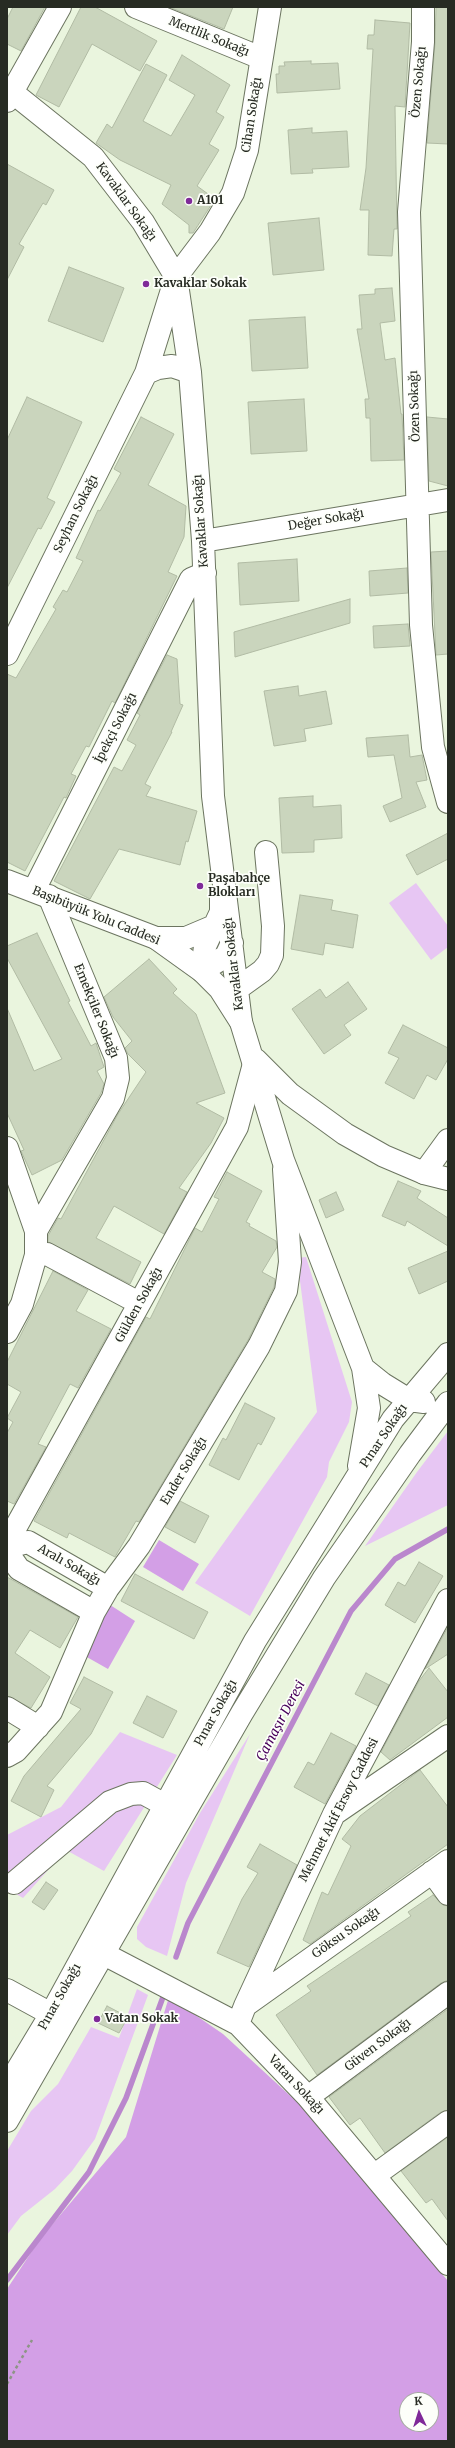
<!DOCTYPE html>
<meta charset="utf-8">
<style>
body{margin:0}
#map{position:relative;width:455px;height:2448px;overflow:hidden;background:#eaf5de;font-family:Merriweather,serif}
canvas{display:block}
.frame{position:absolute;inset:0;border:8px solid #272b23;pointer-events:none}
.north{position:absolute;left:399px;top:2392px;width:40px;height:40px;box-sizing:border-box;background:#fdfffa;border:1px solid #a7aaa4;border-radius:50%;rotate:356deg;font-size:11px;font-weight:700;line-height:16px;text-align:center;color:#272b23}
.north::after{content:'';display:block;margin:auto;width:14px;height:18px;background:#7f2a99;clip-path:polygon(50% 0,100% 100%,50% 72%,0 100%)}
</style>
<div id="map">
<canvas width="455" height="2448"></canvas>
<div class="frame"></div>
<div class="north">K</div>
</div>
<script>
const g = document.querySelector('canvas').getContext('2d');
g.lineJoin = 'round';
function fillPath(path, color) {
  g.fillStyle = color;
  g.fill(path, 'evenodd');
}
function toPath(rows) {
  const path = new Path2D();
  for (const r of rows) {
    path.moveTo(r[0], r[1]);
    for (let i = 2; i < r.length; i += 2) path.lineTo(r[i], r[i + 1]);
  }
  return path;
}
function strokePath(path, color, width, dash) {
  g.strokeStyle = color;
  g.lineWidth = width;
  g.lineCap = dash ? 'butt' : 'round';
  g.setLineDash(dash || []);
  g.stroke(path);
}
function drawText(font, color, halo, rows, align = 'center') {
  g.font = font + ' Merriweather,serif';
  g.lineWidth = 3.5;
  g.setLineDash([]);
  g.textBaseline = 'middle';
  g.strokeStyle = halo;
  g.fillStyle = color;
  for (const [text, x, y, turn = 0] of rows) {
    g.save();
    g.translate(x, y);
    g.rotate((+turn || 0) * Math.PI / 180);
    g.textAlign = isNaN(turn) ? turn : align;
    if (halo) g.strokeText(text, 0, 0);
    g.fillText(text, 0, 0);
    g.restore();
  }
}
fillPath(toPath([
 [416,883,448,926,448,947,431,960,389,903],
 [306,1257,352,1402,349,1422,329,1462,327,1477,250,1616,195,1583,317,1412,297,1258],
 [448,1431,448,1505,365,1546,417,1472],
 [120,1732,177,1755,104,1871,66,1850,23,1898,7,1889,7,1835,61,1807],
 [250,1734,186,1883,167,1956,146,1947,137,1939,137,1927,200,1813],
 [137,1989,148,1995,95,2139,72,2171,55,2189,21,2216,7,2235,7,2151,31,2111,58,2084,91,2027,119,2038]
]), '#e7c6f3');
fillPath(toPath([
 [159,1540,199,1564,183,1591,143,1567],
 [107,1603,135,1621,108,1669,85,1656],
 [169,1997,223,2034,298,2103,448,2281,448,2441,7,2441,7,2289,40,2239,126,2137],
 [407,2400,431,2400,431,2424,407,2424]
]), '#d39fe6');
strokePath(toPath([
 [176,1957,188,1923,351,1611,395,1559,448,1529],
 [7,2280,89,2172,126,2098,163,1997]
]), '#ba87cd', 5.5);
const building = toPath([
 [13,7,45,7,21,51,7,44,7,19,13,7],
 [81,7,95,7,157,41,140,71,92,44,59,107,36,95,81,7],
 [169,7,233,7,224,29,169,7],
 [436,7,448,7,448,144,427,143,435,43,436,7],
 [375,20,410,23,405,107,395,106,397,229,394,229,392,256,368,255,369,210,360,210,366,168,373,49,367,49,368,35,374,35,375,20],
 [182,55,230,85,216,112,224,117,209,144,219,150,197,186,215,199,193,233,189,233,189,225,162,204,171,185,120,160,96,143,107,124,112,128,146,64,167,75,143,121,171,136,195,95,169,80,182,55],
 [311,61,311,64,338,63,340,89,277,93,276,74,279,74,279,66,285,66,284,62,311,61],
 [312,128,312,133,347,131,349,167,312,169,313,173,291,174,288,130,312,128],
 [7,164,54,190,46,205,43,203,19,244,24,247,7,280,7,164],
 [319,218,324,270,273,275,268,223,319,218],
 [69,267,124,288,103,342,48,321,69,267],
 [392,288,395,321,380,323,385,360,395,358,401,414,402,414,404,460,371,461,370,418,366,418,365,399,369,399,357,329,362,329,359,295,375,294,375,289,392,288],
 [305,317,308,368,252,371,249,320,305,317],
 [27,397,82,422,47,498,55,502,41,529,38,528,7,588,7,440,27,397],
 [304,399,307,451,251,454,248,402,304,399],
 [141,417,174,434,148,485,186,506,184,537,168,572,177,576,115,703,112,701,89,747,86,746,71,774,76,776,66,798,64,797,25,871,7,862,7,674,16,678,56,609,53,607,63,590,67,592,83,561,76,558,98,510,100,511,121,473,114,469,141,417],
 [427,417,448,419,448,486,429,481,427,417],
 [448,551,448,654,436,655,431,552,448,551],
 [297,559,299,601,240,605,238,563,297,559],
 [407,568,408,593,370,596,369,571,407,568],
 [350,599,350,623,235,657,234,632,350,599],
 [408,624,410,646,374,648,373,626,408,624],
 [167,655,177,659,180,704,183,705,171,732,172,732,145,784,151,787,146,796,197,811,188,842,186,841,180,865,119,849,90,899,54,881,114,767,122,771,136,745,127,740,140,715,137,713,167,655],
 [298,686,299,696,326,691,332,724,304,729,306,741,274,746,264,691,298,686],
 [408,735,410,757,422,755,427,780,416,782,426,807,390,822,383,806,402,798,394,755,368,757,366,738,408,735],
 [313,796,313,807,341,805,342,838,314,840,314,852,282,853,279,798,313,796],
 [448,833,448,859,417,875,406,855,448,833],
 [300,895,333,900,331,910,358,915,353,948,325,943,323,955,291,949,300,895],
 [37,933,70,1001,68,1002,91,1046,96,1043,104,1067,97,1071,104,1084,101,1093,62,1160,32,1175,21,1151,24,1150,7,1113,7,1008,34,1071,62,1059,7,958,7,946,37,933],
 [149,959,177,989,173,993,196,1014,225,1093,196,1103,224,1118,211,1143,179,1188,187,1192,164,1234,114,1206,96,1238,141,1262,130,1284,48,1242,48,1236,58,1218,61,1219,118,1114,146,1072,128,1054,125,1048,132,1041,113,1017,104,997,149,959],
 [348,982,367,1009,344,1025,351,1035,324,1054,292,1009,320,989,326,998,348,982],
 [403,1025,448,1048,448,1059,436,1080,427,1075,414,1099,385,1083,399,1058,388,1053,403,1025],
 [227,1172,262,1191,246,1222,250,1224,249,1226,276,1241,277,1247,262,1272,275,1279,274,1287,248,1340,139,1522,136,1521,115,1557,69,1533,67,1538,34,1521,146,1317,150,1319,195,1228,202,1232,219,1199,214,1197,227,1172],
 [398,1181,421,1191,417,1198,448,1218,448,1246,407,1221,405,1226,382,1216,398,1181],
 [336,1192,344,1210,326,1218,319,1200,336,1192],
 [448,1251,448,1281,419,1294,408,1268,448,1251],
 [53,1271,88,1290,76,1311,111,1329,78,1388,70,1384,38,1444,46,1447,14,1504,7,1501,7,1433,13,1422,7,1418,21,1392,7,1384,7,1362,53,1271],
 [245,1403,275,1418,261,1445,258,1443,239,1480,209,1465,223,1438,226,1440,245,1403],
 [180,1501,209,1516,195,1543,165,1527,180,1501],
 [419,1562,443,1576,415,1623,385,1605,398,1582,405,1586,419,1562],
 [135,1574,208,1612,194,1639,121,1601,135,1574],
 [7,1577,78,1617,60,1648,30,1630,15,1653,50,1677,31,1708,7,1696,7,1577],
 [448,1627,448,1654,425,1669,448,1627],
 [429,1668,448,1692,448,1717,390,1760,381,1752,419,1681,429,1668],
 [366,1673,389,1685,378,1706,355,1694,366,1673],
 [84,1677,113,1692,91,1734,47,1786,54,1790,41,1817,11,1801,24,1776,81,1709,70,1703,84,1677],
 [147,1696,177,1711,163,1738,133,1723,147,1696],
 [331,1733,356,1746,325,1804,294,1787,308,1762,314,1765,331,1733],
 [420,1770,448,1807,448,1844,310,1944,303,1940,322,1892,328,1895,351,1846,342,1839,360,1816,420,1770],
 [260,1844,297,1865,249,1967,217,1953,242,1899,258,1873,247,1867,260,1844],
 [46,1882,58,1890,44,1910,32,1902,46,1882],
 [433,1895,443,1905,448,1906,448,1980,441,1983,317,2075,276,2015,311,1991,307,1986,411,1916,408,1912,433,1895],
 [107,2006,128,2017,119,2033,98,2023,107,2006],
 [448,2009,448,2110,441,2112,385,2153,360,2118,350,2125,329,2097,448,2009],
 [448,2137,448,2221,432,2199,426,2203,401,2171,448,2137]
]);
fillPath(building, '#cad5bd');
strokePath(building, '#b1bba4', 1);
const minor = toPath([
 [136,7,261,58],
 [423,7,423,42,409,212,421,625,433,747,448,802],
 [7,88,93,157,143,222,176,277,190,372,203,541,213,796,241,1022],
 [7,101,60,7],
 [190,372,172,366,158,368,146,373,176,277,210,232,233,193,247,150,270,7],
 [203,541,448,500],
 [7,654,146,373],
 [34,890,191,579,205,573],
 [221,895,221,912,205,946,202,971,226,956,232,943],
 [156,938,186,938,212,927],
 [237,989,262,971,268,964,272,955,273,926,266,852],
 [7,1148,36,1231,36,1255,22,1304,7,1332],
 [424,1173,448,1140],
 [36,1231,113,1098,118,1078,116,1058,49,896],
 [36,1255,47,1254,139,1303],
 [7,1543,237,1127,255,1060],
 [7,1547,28,1542,108,1588],
 [7,1552,19,1569,94,1612],
 [7,1708,38,1727],
 [7,1756,16,1751,51,1712,94,1612,108,1588,139,1546,259,1346,286,1291,290,1262,284,1169],
 [337,1812,448,1736],
 [432,1872,448,1894],
 [14,1883,110,1802,131,1794,143,1793,165,1805],
 [104,1954,238,2024,308,2097,448,2264],
 [7,1990,51,2014],
 [246,2005,448,1861],
 [238,2024,245,2006,334,1814,448,1600],
 [308,2097,448,1993],
 [375,2175,448,2122]
]);
const major = toPath([
 [7,881,156,938,202,971,220,989,241,1022,283,1160,363,1368,369,1408,359,1466],
 [256,1060,290,1094,345,1134,384,1156,424,1173,448,1179],
 [363,1368,383,1384,409,1400,424,1402],
 [7,2087,51,2014,255,1641,393,1419,448,1354],
 [7,2121,242,1713,324,1578,410,1454,448,1403]
]);
strokePath(minor, '#6c7560', 24);
strokePath(major, '#6c7560', 24);
strokePath(toPath([
 [7,2384,32,2340]
]), '#8d9585', 2.5, [3, 3]);
strokePath(minor, '#fff', 22);
strokePath(major, '#fff', 22);
for (const [x, y, r, color] of [
 [189,201,4,"#7f2a99"],
 [146,284,4,"#7f2a99"],
 [200,886,4,"#7f2a99"],
 [97,2019,4,"#7f2a99"]
]) {
  const dot = new Path2D();
  dot.arc(x, y, r, 0, 2 * Math.PI);
  g.fillStyle = color;
  g.fill(dot);
  strokePath(dot, '#fdfffa', 1.5);
}
drawText('12px', '#272b23', '#fdfffa', [
 ["Mertlik Sokağı",209,37,22],
 ["Özen Sokağı",419,82,-85],
 ["Cihan Sokağı",252,115,-81],
 ["Kavaklar Sokağı",126,202,54],
 ["Özen Sokağı",415,406,-92],
 ["Seyhan Sokağı",76,514,-64],
 ["Değer Sokağı",326,520,-10],
 ["Kavaklar Sokağı",201,521,-94],
 ["İpekçi Sokağı",116,728,-63],
 ["Başıbüyük Yolu Caddesi",96,916,22],
 ["Kavaklar Sokağı",234,964,-97],
 ["Emekçiler Sokağı",96,1011,68],
 ["Gülden Sokağı",139,1305,-61],
 ["Pınar Sokağı",384,1436,-56],
 ["Ender Sokağı",184,1471,-59],
 ["Aralı Sokağı",69,1565,30],
 ["Pınar Sokağı",216,1713,-61],
 ["Mehmet Akif Ersoy Caddesi",339,1810,-63],
 ["Göksu Sokağı",346,1933,-35],
 ["Pınar Sokağı",60,1997,-61],
 ["Güven Sokağı",378,2045,-37],
 ["Vatan Sokağı",296,2085,47]
]);
drawText('bold 12px', '#272b23', '#fdfffa', [
 ["A101",197,201],
 ["Kavaklar Sokak",154,284],
 ["Paşabahçe",208,879],
 ["Blokları",208,893],
 ["Vatan Sokak",105,2019]
], 'left');
drawText('italic 13px', '#47005a', '#fdfffa', [
 ["Çamaşır Deresi",281,1721,-62]
]);
</script>
